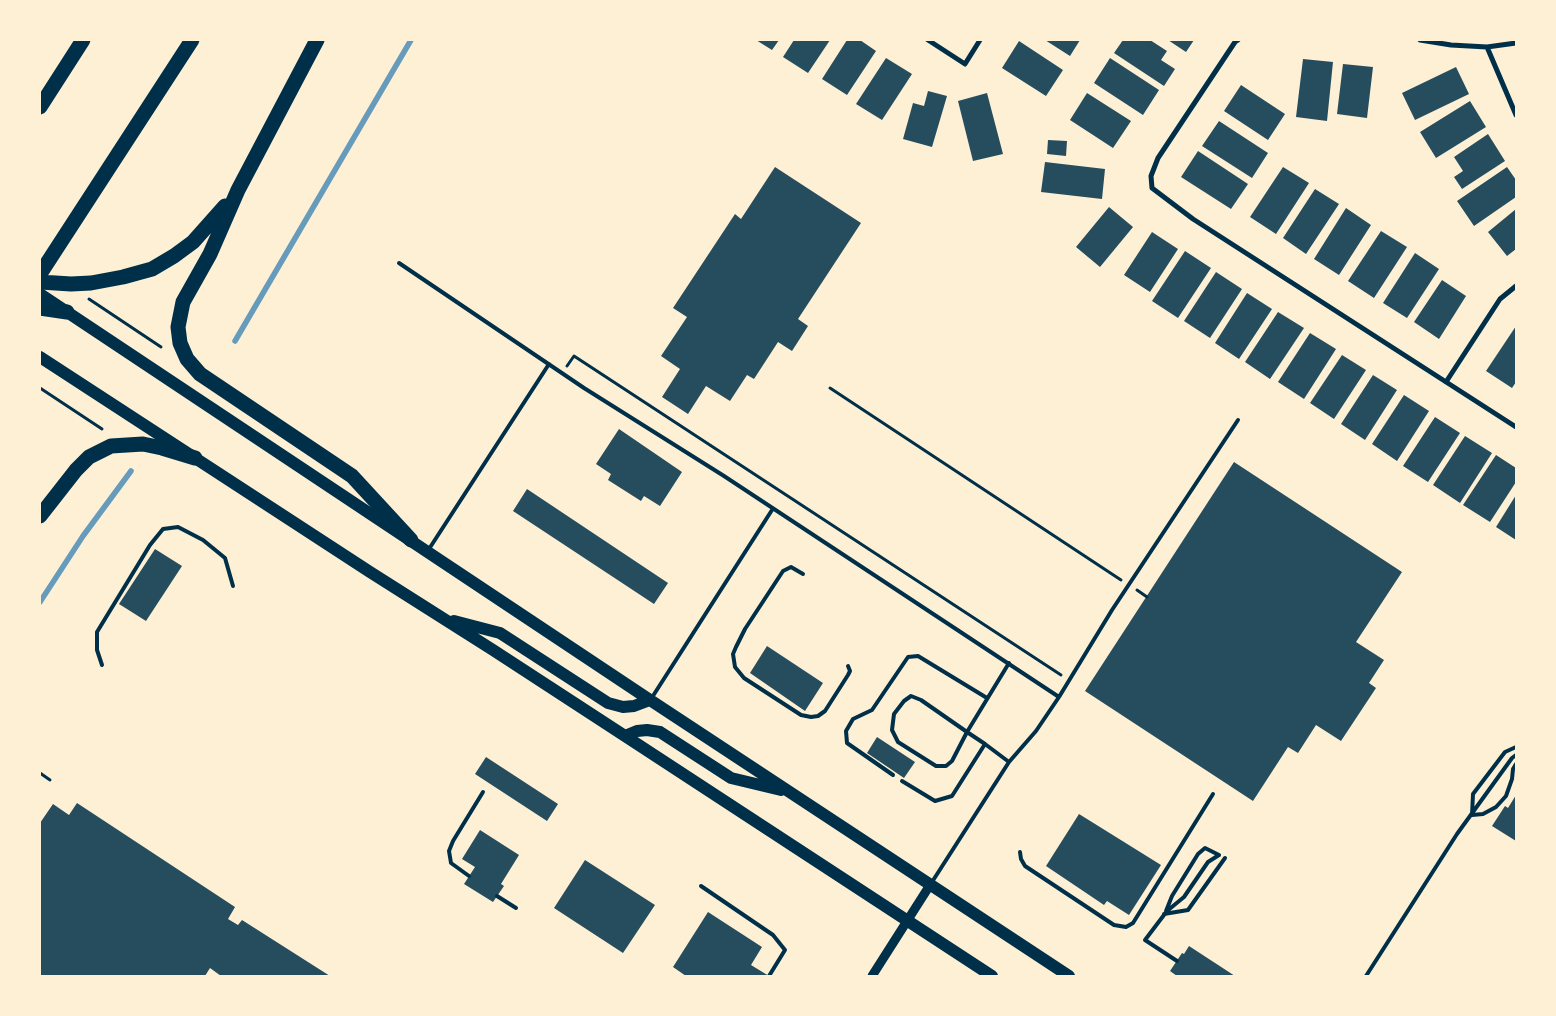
<!DOCTYPE html>
<style>
body{margin:0}
#map{position:relative;width:1556px;height:1016px;overflow:hidden;background:#fdf0d5;font-family:"Roboto Condensed",sans-serif}
canvas{display:block}
.frame{position:absolute;inset:0;border:41px solid #fdf0d5;pointer-events:none}
</style>
<div id="map">
<canvas width="1556" height="1016"></canvas>
<div class="frame"></div>
</div>
<script>
const g = document.querySelector('canvas').getContext('2d');
g.lineJoin = 'round';
function toPath(rows) {
  const path = new Path2D();
  for (const r of rows) {
    path.moveTo(r[0], r[1]);
    for (let i = 2; i < r.length; i += 2) path.lineTo(r[i], r[i + 1]);
  }
  return path;
}
function strokePath(path, color, width, dash) {
  g.strokeStyle = color;
  g.lineWidth = width;
  g.lineCap = dash ? 'butt' : 'round';
  g.setLineDash(dash || []);
  g.stroke(path);
}
function fillPath(path, color) {
  g.fillStyle = color;
  g.fill(path, 'evenodd');
}
strokePath(toPath([
 [235,341,411,40],
 [40,602,83,536,131,471]
]), '#669bbc', 5.5);
fillPath(toPath([
 [756,40,779,40,772,50],
 [794,40,830,40,808,73,783,57],
 [847,40,860,40,876,51,847,95,822,79],
 [1045,40,1080,40,1070,56],
 [1123,40,1150,40,1167,51,1161,60,1175,69,1164,86,1114,53],
 [1168,40,1194,40,1186,52],
 [1019,41,1063,70,1046,96,1002,68],
 [886,58,912,74,882,120,856,104],
 [1110,58,1159,90,1143,115,1094,83],
 [1303,59,1333,62,1327,121,1296,117],
 [1343,64,1373,67,1367,118,1337,114],
 [1456,67,1469,94,1415,120,1402,93],
 [1241,85,1285,114,1268,140,1224,111],
 [928,91,947,96,932,147,903,139,913,103,924,106],
 [987,93,1003,154,973,161,958,101],
 [1087,93,1131,121,1113,148,1070,120],
 [1470,101,1486,127,1436,158,1420,132],
 [1219,121,1268,153,1252,178,1202,146],
 [1488,134,1505,161,1462,189,1454,177,1463,171,1454,157],
 [1048,140,1067,141,1066,156,1047,154],
 [1198,151,1248,184,1231,209,1181,177],
 [1045,162,1105,169,1102,199,1041,192],
 [775,167,861,223,798,319,808,326,792,351,778,342,754,379,747,375,730,401,706,386,688,414,662,397,680,369,661,356,687,317,673,308,735,214,741,219],
 [1283,167,1309,183,1276,234,1250,217],
 [1507,167,1516,180,1516,197,1474,226,1457,201],
 [1315,189,1339,204,1306,254,1283,238],
 [1109,207,1133,227,1100,267,1076,247],
 [1346,208,1371,225,1339,275,1314,259],
 [1516,209,1516,249,1507,256,1488,232],
 [1381,231,1407,247,1374,298,1348,281],
 [1152,232,1178,249,1150,292,1124,275],
 [1185,251,1211,268,1178,318,1152,301],
 [1415,253,1439,269,1407,318,1383,303],
 [1216,272,1242,289,1210,338,1184,321],
 [1442,280,1466,296,1439,339,1414,322],
 [1247,293,1272,309,1239,359,1215,343],
 [1278,312,1304,328,1270,379,1245,362],
 [1516,326,1516,382,1512,388,1486,371],
 [1310,333,1336,349,1304,399,1278,382],
 [1342,355,1366,370,1334,419,1310,403],
 [1373,375,1397,390,1365,440,1341,424],
 [1404,395,1429,411,1397,461,1372,444],
 [1435,417,1460,433,1428,482,1403,466],
 [619,429,682,472,660,506,644,496,641,501,608,480,611,474,596,464],
 [1465,436,1492,453,1460,503,1433,485],
 [1496,455,1516,468,1516,482,1490,522,1463,505],
 [1234,462,1402,572,1356,642,1384,660,1369,683,1376,688,1341,741,1316,725,1298,753,1288,747,1253,801,1085,691],
 [527,489,668,583,654,604,513,511],
 [1516,495,1516,540,1496,527],
 [155,549,182,566,146,621,119,604],
 [767,646,823,683,805,711,750,673],
 [877,737,915,762,904,778,867,753],
 [486,757,558,804,547,821,475,774],
 [1516,795,1516,841,1492,826,1505,806,1508,808],
 [77,803,235,907,228,919,238,925,242,920,330,976,221,976,210,968,205,976,40,976,40,823,53,804,69,815],
 [1079,814,1161,865,1129,915,1107,901,1104,905,1046,866],
 [480,830,519,855,501,884,504,886,493,902,464,884,475,867,462,859],
 [585,860,655,905,623,953,554,908],
 [708,912,762,947,751,965,769,976,686,976,673,967],
 [1189,946,1235,976,1177,976,1170,971,1182,953,1184,954]
]), '#264d5e');
strokePath(toPath([
 [89,299,161,347],
 [567,366,574,356,1061,675],
 [40,388,102,429],
 [830,388,1121,580],
 [1137,590,1147,597],
 [40,773,50,780]
]), '#003049', 3);
strokePath(toPath([
 [399,263,584,388,724,476,1059,697],
 [429,549,549,364],
 [803,574,791,567,783,571,745,629,736,647,733,654,735,667,744,678,801,715,811,717,818,716,825,711,848,675,850,671,848,666],
 [1009,663,967,732,952,761,946,766,936,766,898,742,892,730,894,714,904,701,911,696,921,700,967,732,985,744,1009,762],
 [102,665,97,650,97,632,150,545,163,529,178,527,203,540,225,558,233,586],
 [651,699,772,510],
 [893,775,847,743,846,731,853,719,872,710,908,657,918,656,987,698],
 [902,781,935,801,952,796,985,744],
 [1472,815,1473,794,1505,752,1516,747],
 [1472,815,1483,814,1496,807,1506,796,1512,779,1513,769,1516,764],
 [1020,852,1021,859,1025,866,1114,925,1126,927,1133,923,1213,794],
 [469,876,451,863,449,851,453,841,483,792],
 [932,882,1009,762,1036,731,1059,697,1112,610,1238,420],
 [701,886,773,935,785,950,769,976],
 [497,896,516,908],
 [1166,911,1172,896,1198,854,1205,848,1219,855],
 [1164,914,1188,910,1225,858],
 [1177,961,1145,940,1167,911,1184,897,1208,862,1219,855],
 [1366,976,1457,834,1512,758,1516,755]
]), '#003049', 4);
strokePath(toPath([
 [928,40,965,64,980,40],
 [1238,40,1235,42,1158,158,1151,176,1152,188,1193,219,1516,427],
 [1420,40,1451,45,1487,47,1516,43],
 [1487,47,1516,115],
 [1446,382,1500,299,1516,286]
]), '#003049', 5);
strokePath(toPath([
 [872,976,930,885]
]), '#003049', 9);
strokePath(toPath([
 [40,294,650,700,1069,976],
 [40,357,370,572,493,650,625,736,992,976],
 [454,621,500,633,608,703,623,707,634,706,650,700],
 [625,736,637,731,647,730,660,732,731,778,781,790]
]), '#003049', 12);
strokePath(toPath([
 [317,40,238,190,210,254,183,302,178,327,180,343,187,359,200,374,352,476,411,540],
 [40,107,83,40],
 [40,274,192,40],
 [40,282,71,284,91,283,123,277,152,269,174,256,193,242,225,206],
 [40,308,67,312],
 [40,516,76,470,89,457,111,446,143,444,162,448,195,458]
]), '#003049', 15);
</script>
